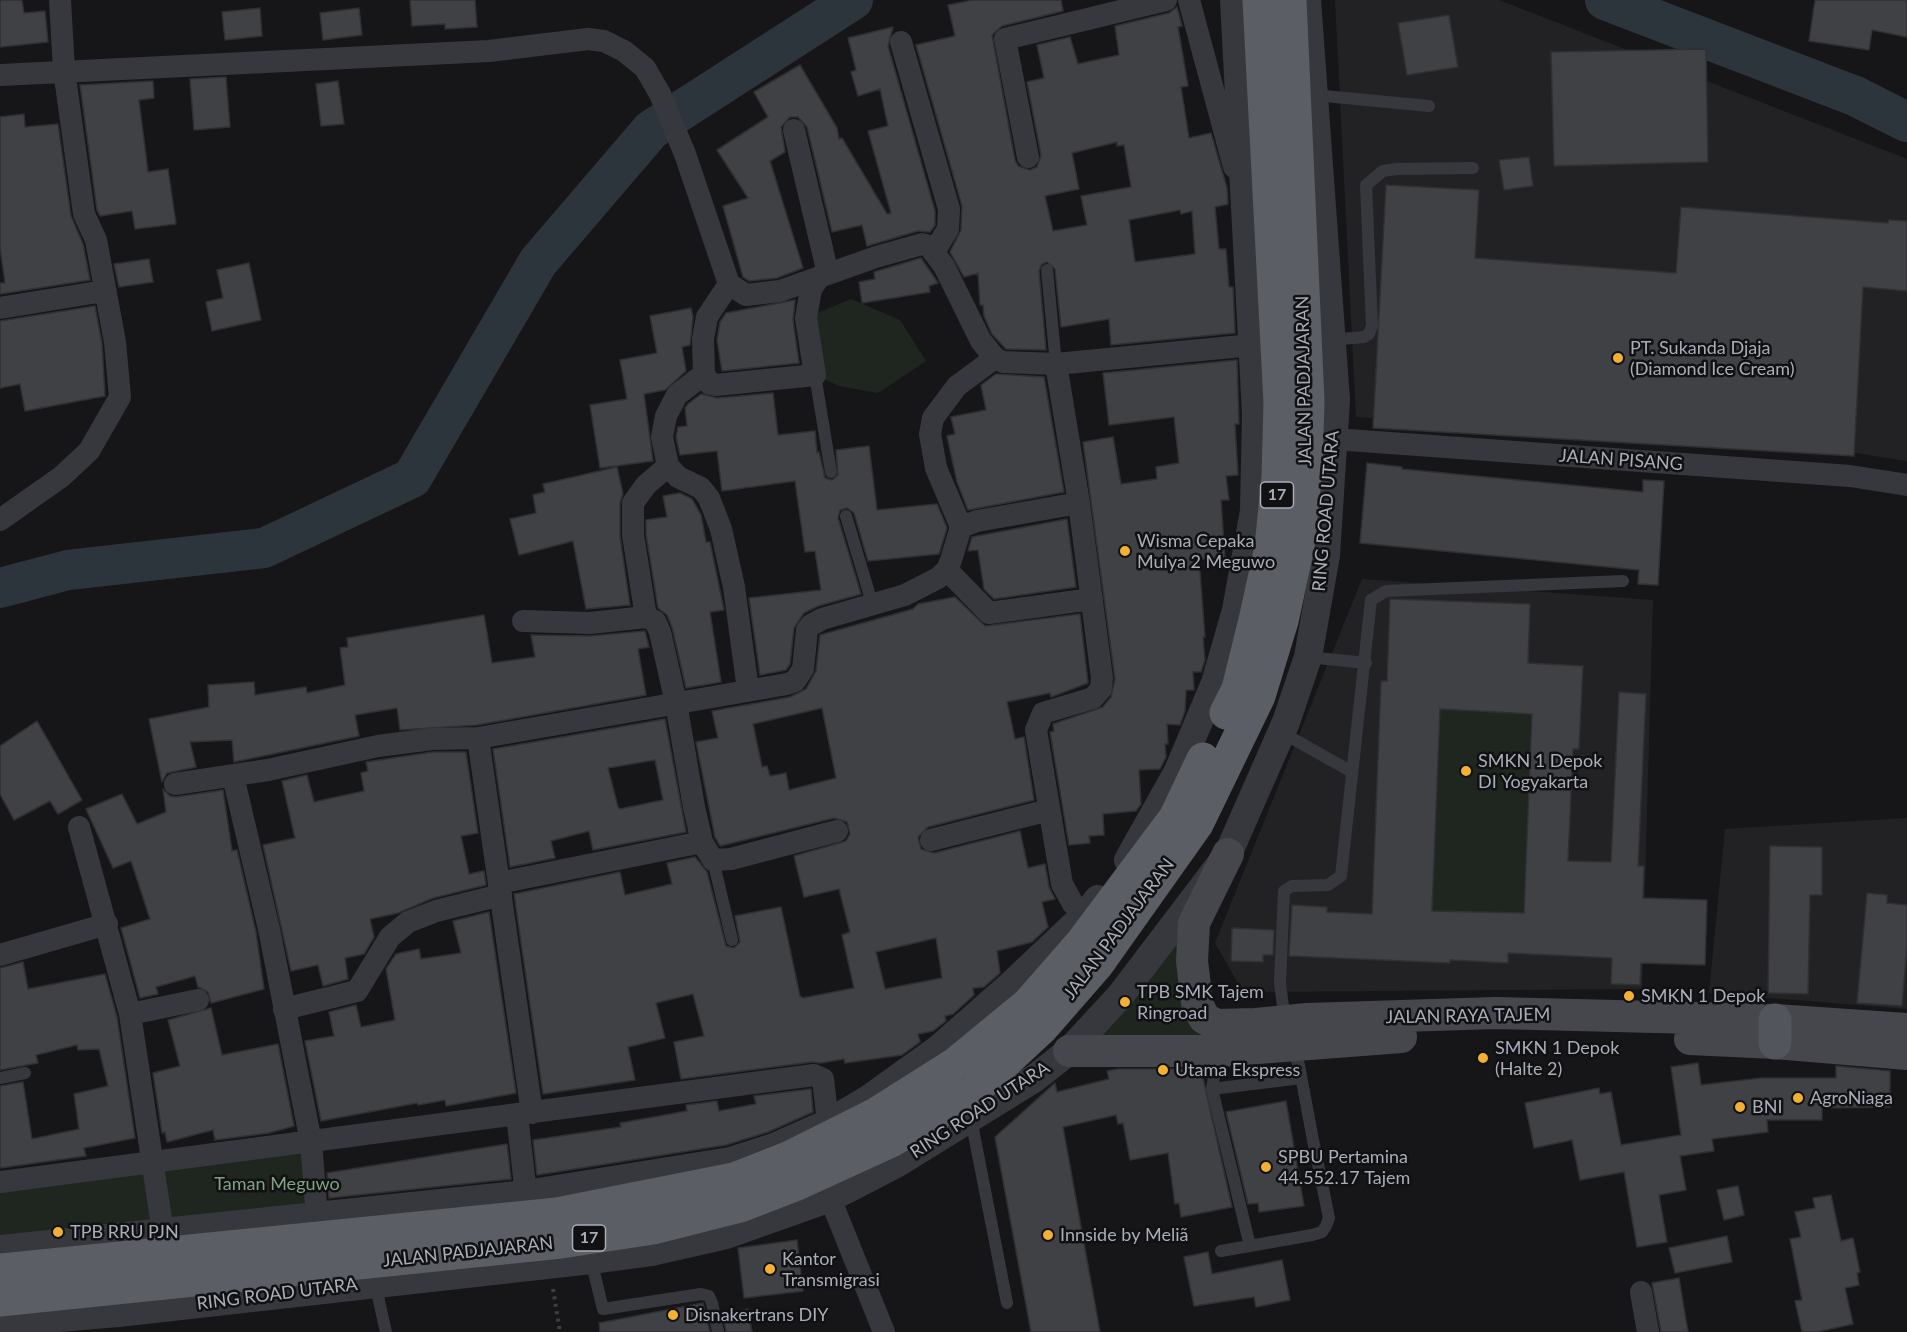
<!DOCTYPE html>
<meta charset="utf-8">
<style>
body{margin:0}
canvas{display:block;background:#161618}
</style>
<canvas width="1907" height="1332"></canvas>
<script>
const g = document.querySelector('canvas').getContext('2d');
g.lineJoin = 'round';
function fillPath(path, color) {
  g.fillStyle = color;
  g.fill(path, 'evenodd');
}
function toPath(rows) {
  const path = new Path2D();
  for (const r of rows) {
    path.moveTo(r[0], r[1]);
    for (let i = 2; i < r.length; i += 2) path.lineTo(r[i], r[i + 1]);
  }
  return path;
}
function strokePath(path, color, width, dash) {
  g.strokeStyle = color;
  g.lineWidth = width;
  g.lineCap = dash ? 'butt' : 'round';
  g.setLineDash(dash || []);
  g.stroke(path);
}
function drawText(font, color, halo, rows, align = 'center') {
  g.font = font + ' Lato,sans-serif';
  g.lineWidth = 5;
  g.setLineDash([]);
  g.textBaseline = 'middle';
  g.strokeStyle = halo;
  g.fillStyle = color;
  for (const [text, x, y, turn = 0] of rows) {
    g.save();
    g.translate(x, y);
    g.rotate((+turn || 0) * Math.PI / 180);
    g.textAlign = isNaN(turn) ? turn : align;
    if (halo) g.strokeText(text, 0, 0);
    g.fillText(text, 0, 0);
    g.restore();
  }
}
fillPath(toPath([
 [1335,0,1499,0,1907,159,1907,461,1856,453,1356,417],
 [1362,579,1653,600,1642,989,1243,992,1215,943],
 [1907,818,1907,1009,1709,993,1725,829]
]), '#222225');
fillPath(toPath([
 [851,299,900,320,926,361,878,393,839,386,817,376,808,317],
 [1440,709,1574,716,1531,723,1524,913,1432,911],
 [1190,923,1214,1047,1083,1045],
 [311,1142,317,1217,0,1249,0,1182]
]), '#1e261f');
strokePath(toPath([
 [1605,0,1855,96,1907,122],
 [0,588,68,570,264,548,412,478,538,262,651,130,853,0]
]), '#2c353c', 40);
const building = toPath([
 [0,0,22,0,24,13,45,11,48,42,0,47,0,0],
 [410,0,475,0,477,27,445,29,445,24,412,26,410,0],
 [973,0,1061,0,1063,11,1002,26,992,35,1015,160,1018,166,1030,170,1037,167,1041,155,1027,82,1044,78,1037,45,1070,37,1078,64,1119,55,1115,26,1169,13,1177,7,1182,26,1178,27,1188,86,1181,87,1189,138,1211,133,1227,188,1228,204,1215,207,1219,249,1226,249,1229,287,1233,287,1235,333,1111,345,1109,319,1061,327,1055,269,1047,262,1042,264,1039,271,1046,350,1006,349,992,334,984,316,983,305,980,305,978,273,964,277,950,252,961,230,962,206,916,45,955,36,948,5,973,0],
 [1117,142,1117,146,1124,145,1131,187,1081,196,1087,225,1053,231,1045,196,1079,189,1072,153,1117,142],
 [1180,210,1181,214,1192,211,1195,254,1135,262,1129,220,1180,210],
 [1815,0,1907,0,1907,37,1872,30,1869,50,1809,41,1815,0],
 [260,8,262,36,225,40,222,12,260,8],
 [359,8,362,35,323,40,320,13,359,8],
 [1449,15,1458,67,1407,75,1398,23,1449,15],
 [893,27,888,46,935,211,935,225,930,232,918,231,867,246,862,225,832,232,807,127,798,117,790,117,781,127,785,152,770,161,803,268,777,278,749,281,743,277,723,206,748,198,717,150,768,117,754,92,800,65,837,128,839,139,842,138,887,214,891,213,868,131,888,126,880,89,858,96,851,72,856,70,848,38,893,27],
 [1706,49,1708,162,1554,166,1551,52,1706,49],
 [226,77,230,127,194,130,190,79,226,77],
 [153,81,154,98,139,100,148,172,168,169,176,224,135,229,132,211,100,216,97,210,80,85,153,81],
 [338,81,344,124,321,126,316,84,338,81],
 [24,114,25,127,58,124,71,216,83,244,90,280,0,294,0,283,5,283,0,248,0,117,24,114],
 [1529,157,1533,186,1504,190,1499,160,1529,157],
 [1386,185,1479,190,1475,258,1676,273,1681,207,1888,223,1889,220,1907,221,1907,291,1863,287,1854,456,1373,428,1386,185],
 [921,258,938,283,929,286,930,292,862,303,859,282,875,279,874,272,921,258],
 [149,259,153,282,119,287,114,264,149,259],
 [249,263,261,320,212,331,206,302,223,298,217,270,249,263],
 [795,300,793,320,799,363,722,371,717,340,720,322,726,313,795,300],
 [95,306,102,344,105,396,25,411,20,384,0,388,0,321,95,306],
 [691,308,693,317,690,345,682,347,686,371,665,390,644,394,653,461,600,468,590,405,627,399,620,360,657,353,650,316,691,308],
 [1237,360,1239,424,1235,424,1238,475,1226,476,1229,500,1221,500,1225,559,1199,559,1205,637,1203,637,1205,660,1201,672,1193,672,1194,690,1186,690,1185,711,1180,725,1167,724,1168,744,1165,744,1166,757,1160,769,1139,770,1141,804,1136,811,1103,814,1104,835,1089,836,1090,843,1069,845,1050,732,1054,731,1053,724,1103,707,1111,697,1115,679,1083,442,1113,437,1121,484,1157,479,1156,467,1179,463,1174,417,1109,425,1103,373,1237,360],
 [996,374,1044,377,1064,492,968,510,957,482,947,436,955,434,951,417,986,410,981,385,996,374],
 [773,393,778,435,815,431,817,453,819,452,825,478,832,480,838,475,836,450,869,446,877,510,937,504,947,528,939,554,868,561,854,513,847,508,840,510,838,518,861,594,818,606,804,613,794,628,790,664,786,670,760,675,749,598,821,590,815,551,805,552,795,481,722,491,717,451,680,455,676,437,678,427,687,426,685,408,688,404,701,394,717,398,773,393],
 [1367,463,1402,467,1402,469,1643,492,1643,480,1664,481,1658,585,1638,584,1639,570,1360,543,1367,463],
 [617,467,623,494,620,503,620,537,630,605,586,609,573,541,519,555,510,519,536,513,533,495,545,492,543,484,617,467],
 [680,493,692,499,701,515,706,542,710,542,724,610,710,612,721,682,686,688,672,627,667,615,658,608,646,534,646,520,667,517,663,496,680,493],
 [1067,519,1076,587,994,599,984,589,978,550,968,551,972,537,1067,519],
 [955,597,985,626,1080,614,1088,683,1051,697,1050,693,1007,702,1015,739,1024,737,1034,800,928,827,918,837,921,849,934,853,1020,831,1028,868,1045,864,1049,887,1055,899,1042,902,1048,927,1032,942,997,951,1000,973,984,987,973,988,974,995,953,1014,945,1016,946,1021,933,1031,918,1034,920,1042,902,1055,845,1063,844,1059,821,1063,812,1062,681,1079,674,1042,704,1036,693,994,656,1003,665,1038,628,1047,635,1080,543,1094,514,894,620,872,625,895,672,884,667,863,695,857,707,872,726,946,734,948,740,942,735,916,781,907,800,996,803,998,854,988,842,935,850,932,839,889,804,897,794,856,846,841,850,834,847,822,834,818,720,846,715,837,696,742,718,738,712,711,790,697,806,689,816,671,820,635,913,609,918,604,955,597],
 [822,708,836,778,789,790,786,773,770,776,767,766,762,767,753,724,822,708],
 [936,938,942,978,885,989,876,952,936,938],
 [1390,599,1530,604,1528,663,1583,666,1579,749,1573,749,1568,861,1611,862,1619,692,1646,694,1638,866,1644,866,1643,898,1707,900,1705,965,1641,963,1640,985,1611,984,1612,958,1508,953,1508,963,1450,960,1450,963,1289,956,1292,905,1327,907,1327,912,1372,914,1381,681,1387,681,1390,599],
 [1440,709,1532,714,1524,913,1432,911,1440,709],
 [484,615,492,663,535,657,531,635,590,636,645,631,649,647,638,649,646,695,477,725,400,730,397,708,355,715,359,736,234,762,232,740,190,742,196,767,167,773,162,782,149,719,209,707,208,685,254,682,255,695,306,687,307,693,345,685,340,648,348,647,347,638,484,615],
 [665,719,686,832,593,850,589,831,551,841,555,858,510,867,493,749,665,719],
 [655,760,663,800,620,809,618,807,608,768,655,760],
 [37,721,82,800,58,814,50,801,14,820,0,794,0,746,37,721],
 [433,752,466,752,478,833,461,836,469,874,484,871,486,885,433,898,398,913,370,919,374,937,364,954,345,958,348,979,323,986,318,965,291,971,263,845,295,838,282,781,307,775,314,802,364,791,361,773,368,771,366,762,433,752],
 [163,789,170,796,176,797,223,790,232,851,237,850,256,932,264,989,211,1003,208,992,198,987,195,976,156,987,158,994,140,998,121,928,150,919,131,861,113,868,86,809,122,794,137,824,166,812,163,789],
 [1770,846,1822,847,1822,895,1810,895,1808,994,1768,993,1770,846],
 [1867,893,1887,895,1887,903,1907,905,1907,947,1902,1006,1857,1003,1867,893],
 [489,912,516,1093,446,1106,445,1100,418,1105,417,1103,321,1121,305,1041,334,1036,329,1012,356,1005,361,1027,395,1020,386,969,396,954,419,949,421,959,461,953,453,921,489,912],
 [1232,928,1274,930,1273,955,1263,955,1263,962,1231,961,1232,928],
 [23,962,28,989,105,974,117,1017,135,1138,84,1148,86,1156,0,1168,0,1086,23,1082,32,1139,79,1129,74,1094,108,1086,99,1049,78,1050,77,1045,36,1055,38,1063,0,1070,0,968,23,962],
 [211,1008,222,1055,278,1044,294,1126,269,1133,215,1140,213,1130,167,1142,165,1132,162,1133,153,1073,180,1066,168,1020,211,1008],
 [1698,1063,1701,1085,1761,1078,1836,1078,1836,1066,1890,1071,1890,1107,1822,1108,1822,1120,1767,1120,1768,1132,1712,1139,1714,1151,1680,1156,1686,1190,1659,1195,1667,1242,1637,1247,1624,1172,1580,1180,1572,1140,1534,1148,1525,1103,1599,1088,1600,1094,1611,1092,1621,1145,1681,1135,1671,1067,1698,1063],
 [1118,1069,1201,1069,1232,1207,1181,1217,1179,1203,1175,1204,1168,1153,1130,1160,1123,1123,1118,1124,1116,1115,1063,1127,1100,1332,1031,1332,995,1137,1055,1083,1057,1092,1109,1079,1107,1071,1118,1069],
 [811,1089,813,1112,768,1132,726,1145,537,1175,533,1140,621,1127,620,1123,687,1111,686,1105,717,1101,719,1111,756,1104,754,1096,811,1089],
 [1286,1101,1304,1206,1259,1212,1258,1203,1248,1204,1226,1112,1286,1101],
 [507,1144,511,1179,329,1198,327,1173,507,1144],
 [1738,1186,1744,1215,1724,1220,1717,1190,1738,1186],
 [1831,1195,1841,1241,1853,1238,1860,1272,1857,1273,1859,1285,1845,1288,1853,1324,1817,1332,1802,1332,1795,1301,1802,1300,1790,1239,1801,1237,1795,1212,1815,1208,1813,1198,1831,1195],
 [1727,1236,1732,1262,1675,1273,1669,1248,1727,1236],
 [797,1240,803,1291,744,1298,738,1248,797,1240],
 [1208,1252,1212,1274,1282,1260,1290,1300,1256,1307,1254,1297,1194,1306,1184,1257,1208,1252],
 [1679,1278,1688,1332,1661,1332,1652,1283,1679,1278],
 [703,1303,710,1332,600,1332,599,1323,703,1303],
 [748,1309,752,1332,726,1332,723,1314,748,1309]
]);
fillPath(building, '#404145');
strokePath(building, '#303034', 1.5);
strokePath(toPath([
 [553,1289,560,1332]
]), '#3d3f44', 4, [3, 4.5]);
strokePath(toPath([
 [1314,95,1429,106],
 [1047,270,1056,364],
 [1331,340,1364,337,1369,334,1372,326,1366,185,1383,171,1397,169,1473,168],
 [815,375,831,472],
 [846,516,873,606],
 [1308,657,1366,663],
 [1281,732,1352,772],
 [713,860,732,940],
 [1285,1021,1280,983,1284,891,1292,886,1328,885,1341,876,1371,600,1386,591,1623,581],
 [1218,1051,1212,1089,1250,1246],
 [0,1078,25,1073],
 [1212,1089,1301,1078],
 [971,1119,1007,1303],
 [1221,1251,1312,1235,1322,1232,1326,1226,1329,1218,1313,1140,1299,1065,1291,1047],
 [591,1260,603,1309,701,1294,709,1296,712,1303,718,1332],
 [375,1283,386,1332]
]), '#37383d', 12);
strokePath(toPath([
 [1189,0,1234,167],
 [901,42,949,209,948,229,934,252],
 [0,75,489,51,588,39,604,41,624,51,645,68,660,94,685,154,729,284,746,295,780,291,876,257,922,244,929,246,944,266,981,341,995,358,1003,362,1056,364,1252,345],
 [794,130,828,274],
 [1028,157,1005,39,1166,0],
 [729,284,707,317,703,339,704,374,710,384,716,385,815,375,806,318,811,289,818,279],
 [0,308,104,291],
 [1056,364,1079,503,1102,678,1101,689,1093,698,1043,713,1036,730,1062,884,1073,904,1087,913],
 [704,374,677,395,666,416,662,437,668,466,678,477,701,488,709,498,721,529,734,587,748,690],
 [1334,439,1850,476,1907,485],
 [0,520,61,477,89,451,120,397,115,342,96,240,84,214,64,70,60,0],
 [961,527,936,468,930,434,933,418,957,386,995,358],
 [947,570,989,613,1092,599],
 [646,617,633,535,633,503,646,485,668,466],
 [523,621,590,623,646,617,655,621,660,632,676,703,694,807,702,842,713,860,731,859,837,831],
 [478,738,532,1113],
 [233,776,269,929,311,1142,317,1217],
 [175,784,268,770,378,746,432,739,478,738,787,684,795,681,803,669,807,630,811,625,822,619,905,595,938,578,947,570,951,560,961,527,977,521,1079,503],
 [79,827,130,1014,163,1232],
 [931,840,1049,810],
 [499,883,702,842],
 [0,955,107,924],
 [284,1009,357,991,390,937,408,922,436,911,501,895],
 [130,1014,198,1000],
 [517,1115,526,1194],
 [0,1182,814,1075,823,1079,828,1123],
 [830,1198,884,1332],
 [1641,1292,1648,1332]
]), '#37383d', 22);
strokePath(toPath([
 [1128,860,1178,771,1215,683,1236,610,1254,511,1256,414,1234,0],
 [0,1249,526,1194,730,1161,774,1147,828,1123,870,1098,937,1050,1012,984,1087,913,1098,899],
 [0,1323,118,1313,591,1260,651,1252,726,1235,830,1198,896,1164,1035,1078,1069,1051,1120,996,1228,854,1286,722,1308,657,1326,555,1336,400,1307,0]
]), '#37383d', 28);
strokePath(toPath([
 [1228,854,1194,923,1192,961,1197,1003,1204,1018,1216,1025,1256,1024,1307,1019,1496,1013,1775,1020,1907,1029],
 [1690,1039,1775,1043,1907,1054],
 [1069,1051,1218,1051,1401,1037]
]), '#45474d', 32);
strokePath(toPath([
 [1775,1020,1775,1043]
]), '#53555c', 33);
strokePath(toPath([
 [1226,713,1238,689,1256,616,1271,547,1278,477,1280,403,1259,0],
 [0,1270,557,1214,734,1179,790,1157,876,1114,955,1064,1028,1004,1083,941,1175,818,1203,759],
 [0,1300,561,1242,653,1228,740,1206,797,1184,891,1141,973,1092,1042,1028,1097,965,1197,824,1259,696,1282,621,1298,546,1306,470,1308,401,1290,0]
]), '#5b5e65', 33);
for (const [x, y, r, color] of [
 [1618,358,6,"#f2b134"],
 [1125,551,6,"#f2b134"],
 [1466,771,6,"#f2b134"],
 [1629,996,6,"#f2b134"],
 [1125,1002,6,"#f2b134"],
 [1483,1058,6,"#f2b134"],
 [1163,1070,6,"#f2b134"],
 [1798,1098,6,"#f2b134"],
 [1740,1107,6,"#f2b134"],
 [1266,1167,6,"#f2b134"],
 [58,1232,6,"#f2b134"],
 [1048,1235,6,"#f2b134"],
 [770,1269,6,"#f2b134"],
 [673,1315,6,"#f2b134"]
]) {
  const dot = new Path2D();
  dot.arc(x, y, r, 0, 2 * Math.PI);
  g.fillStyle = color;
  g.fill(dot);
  strokePath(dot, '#111113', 2);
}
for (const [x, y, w] of [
 [1277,495,33],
 [589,1238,33]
]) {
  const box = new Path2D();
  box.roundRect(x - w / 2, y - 13, w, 26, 4.5);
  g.fillStyle = '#111113';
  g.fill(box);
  strokePath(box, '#a8adb8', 1.5);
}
drawText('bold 16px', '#a8adb8', null, [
 ["17",1277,495],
 ["17",589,1238]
]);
drawText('18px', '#a8adb8', '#111113', [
 ["PT. Sukanda Djaja",1630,348],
 ["(Diamond Ice Cream)",1630,369],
 ["Wisma Cepaka",1137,541],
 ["Mulya 2 Meguwo",1137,562],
 ["SMKN 1 Depok",1478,761],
 ["DI Yogyakarta",1478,782],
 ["TPB SMK Tajem",1137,992],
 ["Ringroad",1137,1013],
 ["SMKN 1 Depok",1641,996],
 ["SMKN 1 Depok",1495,1048],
 ["(Halte 2)",1495,1069],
 ["Utama Ekspress",1175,1070],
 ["AgroNiaga",1810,1098],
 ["BNI",1752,1107],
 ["SPBU Pertamina",1278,1157],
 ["44.552.17 Tajem",1278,1178],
 ["TPB RRU PJN",70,1232],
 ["Innside by Meliã",1060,1235],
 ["Kantor",782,1259],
 ["Transmigrasi",782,1280],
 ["Disnakertrans DIY",685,1315]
], 'left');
drawText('18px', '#a8adb8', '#111113', [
 ["JALAN PADJAJARAN",1304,381,-91],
 ["JALAN PISANG",1621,460,4],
 ["RING ROAD UTARA",1326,511,-85],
 ["JALAN PADJAJARAN",1119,929,-53],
 ["JALAN RAYA TAJEM",1468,1016,-1],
 ["RING ROAD UTARA",980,1110,-33],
 ["JALAN PADJAJARAN",468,1252,-6],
 ["RING ROAD UTARA",277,1294,-7]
]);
drawText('18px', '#7fa381', '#111113', [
 ["Taman Meguwo",277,1184]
]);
</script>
